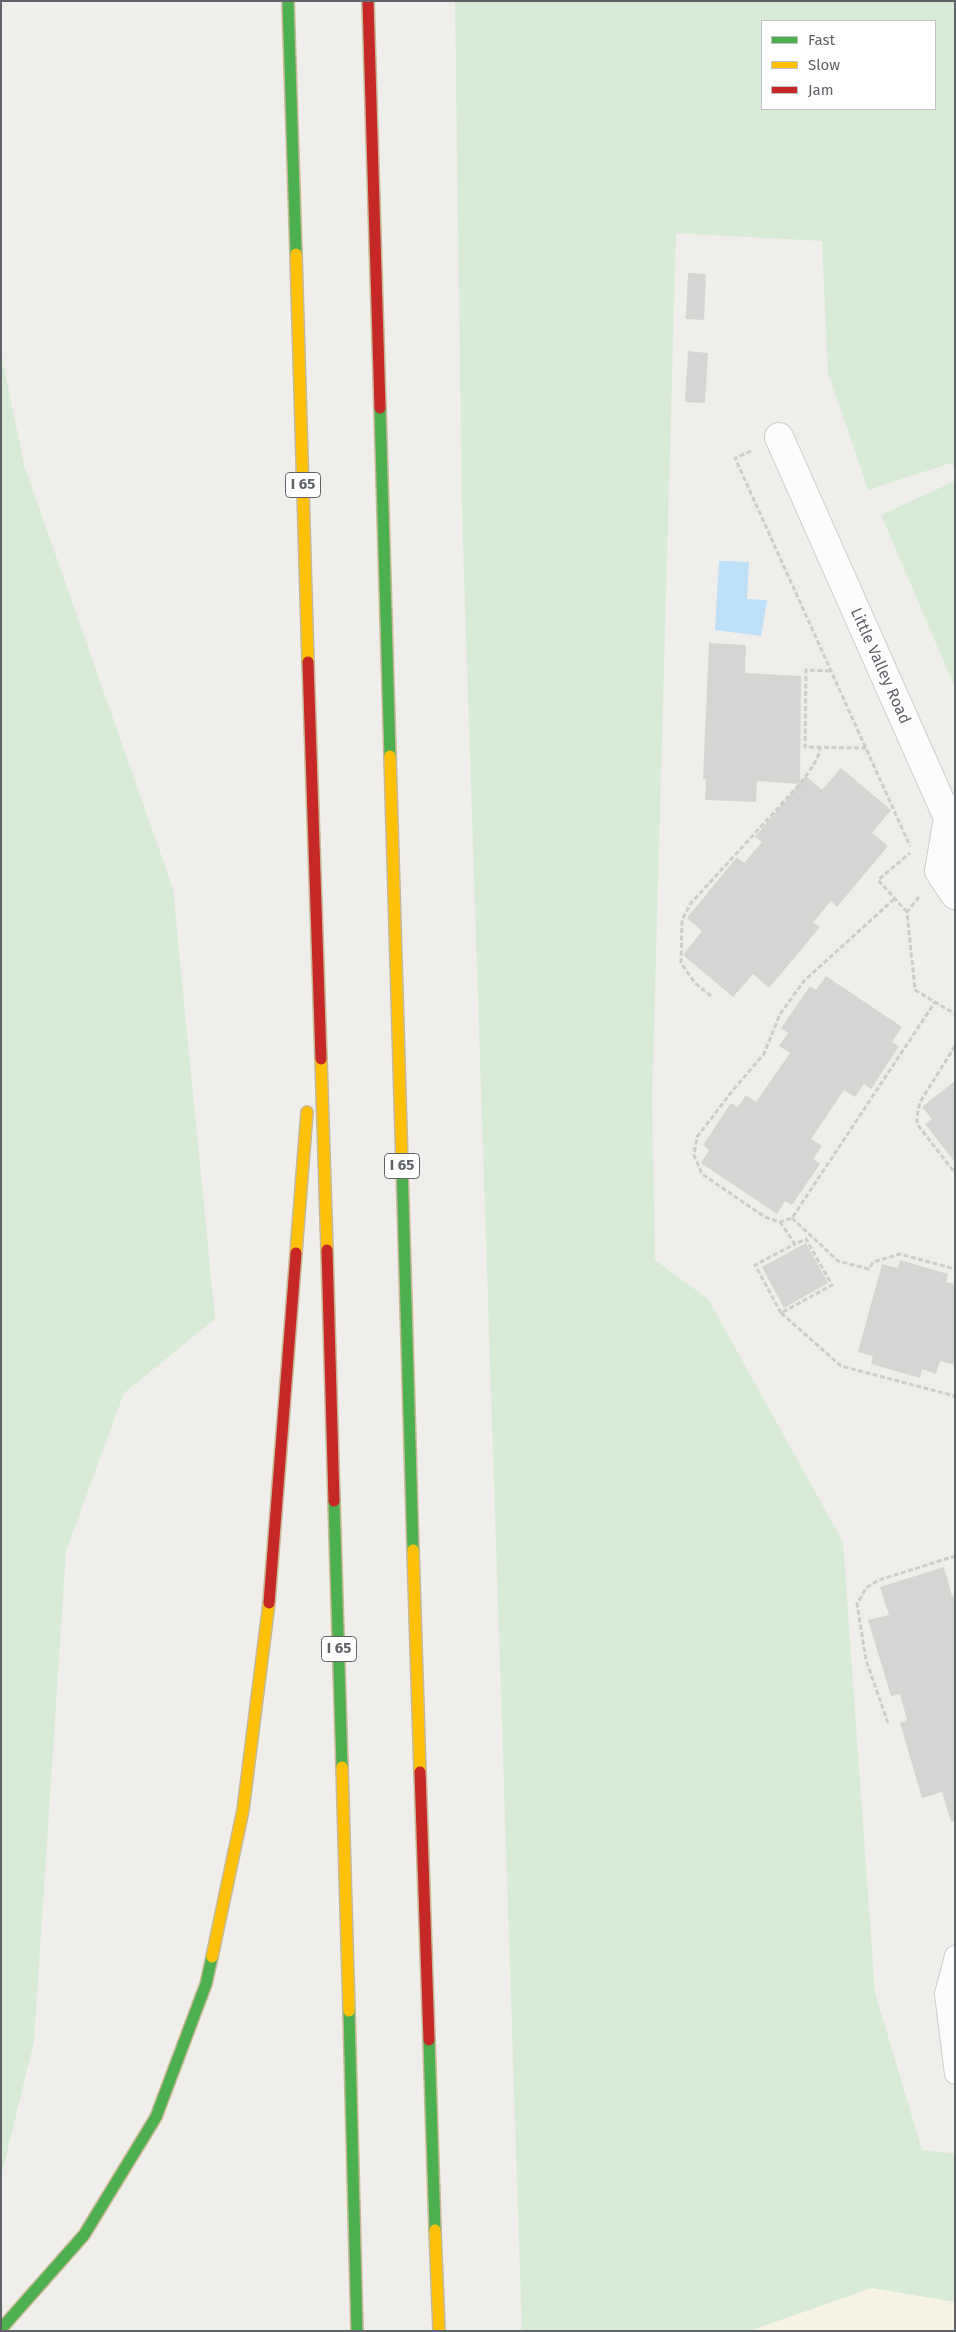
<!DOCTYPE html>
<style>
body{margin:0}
#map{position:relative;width:956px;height:2332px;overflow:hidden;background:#efeeea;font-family:"Fira Sans",sans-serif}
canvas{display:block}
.frame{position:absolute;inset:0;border:2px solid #5f6368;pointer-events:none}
.legend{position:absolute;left:761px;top:20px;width:175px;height:90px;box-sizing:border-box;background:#fff;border:1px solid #bfc1c3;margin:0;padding:6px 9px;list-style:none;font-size:15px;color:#5f6368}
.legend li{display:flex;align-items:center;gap:10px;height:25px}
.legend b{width:25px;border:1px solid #bfc1c3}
</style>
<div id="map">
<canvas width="956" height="2332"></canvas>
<div class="frame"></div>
<ul class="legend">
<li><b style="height:6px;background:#4caf50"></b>Fast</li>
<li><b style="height:6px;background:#ffc107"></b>Slow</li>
<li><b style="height:6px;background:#c62828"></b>Jam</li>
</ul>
</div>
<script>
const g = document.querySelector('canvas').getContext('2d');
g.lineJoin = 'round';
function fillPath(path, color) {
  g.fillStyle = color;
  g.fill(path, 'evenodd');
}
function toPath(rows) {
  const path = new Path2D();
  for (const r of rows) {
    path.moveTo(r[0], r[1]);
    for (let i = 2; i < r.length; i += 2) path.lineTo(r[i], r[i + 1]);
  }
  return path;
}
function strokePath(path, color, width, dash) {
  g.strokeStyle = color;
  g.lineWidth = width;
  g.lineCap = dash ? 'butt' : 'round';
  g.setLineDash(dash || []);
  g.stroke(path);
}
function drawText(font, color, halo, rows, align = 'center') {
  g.font = font + ' "Fira Sans",sans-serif';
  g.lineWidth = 4;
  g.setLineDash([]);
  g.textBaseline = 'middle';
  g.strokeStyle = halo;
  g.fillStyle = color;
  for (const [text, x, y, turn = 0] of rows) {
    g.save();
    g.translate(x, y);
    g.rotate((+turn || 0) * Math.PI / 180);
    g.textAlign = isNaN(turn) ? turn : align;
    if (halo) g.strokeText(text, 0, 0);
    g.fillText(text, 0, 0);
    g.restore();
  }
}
fillPath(toPath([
 [872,2288,955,2302,955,2331,749,2331]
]), '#f7f3e4');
fillPath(toPath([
 [455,1,955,1,955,470,951,463,868,490,828,372,822,241,676,233,652,1099,655,1260,708,1299,843,1542,875,1993,922,2150,955,2154,955,2302,872,2288,749,2331,522,2331,462,513],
 [762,21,935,21,935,109,762,109],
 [1,352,24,465,173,889,215,1319,124,1393,66,1551,34,2041,1,2177],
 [955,481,955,688,881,515]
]), '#d8ebd6');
fillPath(toPath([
 [719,561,749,562,747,599,767,600,761,636,715,630]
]), '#bfe0f9');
fillPath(toPath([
 [688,273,706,274,704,320,686,319],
 [688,351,708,353,705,403,685,402],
 [709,643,746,645,745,673,801,676,800,784,757,781,756,802,705,800,706,779,703,779],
 [841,768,891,810,872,833,888,846,837,907,831,901,813,922,820,927,769,988,753,974,733,997,683,955,702,931,687,918,737,857,744,863,762,842,755,837,806,776,822,790],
 [826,976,902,1027,892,1042,899,1046,871,1089,864,1084,855,1097,844,1090,811,1139,822,1146,813,1159,820,1164,792,1205,785,1201,777,1214,701,1163,709,1150,703,1145,731,1103,738,1107,746,1095,756,1102,790,1053,779,1046,788,1033,781,1028,810,986,816,990],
 [955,1081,955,1162,925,1124,932,1119,922,1107],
 [806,1243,828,1283,784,1308,762,1267],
 [900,1260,948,1274,946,1282,955,1284,955,1365,940,1361,936,1374,922,1369,920,1378,871,1364,873,1356,858,1352,882,1264,898,1268],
 [944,1567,952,1596,955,1595,955,1821,951,1822,942,1792,922,1798,900,1723,907,1720,900,1694,891,1696,868,1620,889,1615,880,1587]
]), '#d6d5d3');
const lane = toPath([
 [955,1956,945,1994,955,2074]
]);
const street = toPath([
 [779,437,948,818,939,871,955,895]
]);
const fast = toPath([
 [288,1,296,254],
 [380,408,390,756],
 [402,1165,413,1550],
 [334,1501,342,1767],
 [349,2011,357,2331],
 [429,2040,435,2230],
 [1,2329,84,2235,156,2117,206,1984,212,1957]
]);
const slow = toPath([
 [296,254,308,662],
 [390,756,402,1165],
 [321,1059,327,1250],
 [296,1253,307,1112],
 [413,1550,420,1772],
 [342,1767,349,2011],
 [212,1957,243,1810,269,1603],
 [435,2230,439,2331]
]);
const jam = toPath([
 [368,1,380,408],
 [308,662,321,1059],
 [327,1250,334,1501],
 [269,1603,296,1253],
 [420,1772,429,2040]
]);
strokePath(lane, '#cbcccc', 22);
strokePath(street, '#cbcccc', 30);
strokePath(fast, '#c8b996', 14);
strokePath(slow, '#c8b996', 14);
strokePath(jam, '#c8b996', 14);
strokePath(toPath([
 [751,451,735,458,910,846],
 [830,671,806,670,805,747,866,748],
 [919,897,907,912,915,990,955,1014],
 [894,899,804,981,780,1014,764,1054,733,1090,697,1137,694,1155,702,1174,765,1217,780,1222,792,1218,935,1002],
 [907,912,878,880,910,853],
 [711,996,695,983,681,963,682,920,691,903,800,784,813,766,819,754,820,747],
 [955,1046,920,1102,917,1116,917,1124,955,1173],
 [792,1218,838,1261,869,1269,873,1262,900,1254,955,1269],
 [780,1222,795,1244,806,1239,832,1285,781,1313,841,1366,955,1396],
 [781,1313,755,1265,795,1244],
 [888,1723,866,1660,857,1604,866,1588,879,1580,955,1556]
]), '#cacfcc', 3, [5, 2.5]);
strokePath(lane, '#fdfcfc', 20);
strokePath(street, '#fdfcfc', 28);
strokePath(fast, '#4caf50', 11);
strokePath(slow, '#ffc107', 11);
strokePath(jam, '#c62828', 11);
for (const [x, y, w] of [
 [303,485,35],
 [402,1166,35],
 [339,1649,35]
]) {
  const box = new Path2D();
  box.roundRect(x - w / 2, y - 12.5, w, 25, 4);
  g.fillStyle = '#fff';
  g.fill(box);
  strokePath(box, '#5f6368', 1);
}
drawText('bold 15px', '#5f6368', null, [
 ["I 65",303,485],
 ["I 65",402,1166],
 ["I 65",339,1649]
]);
drawText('16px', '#5f6368', '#fff', [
 ["Little Valley Road",880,666,66]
]);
</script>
